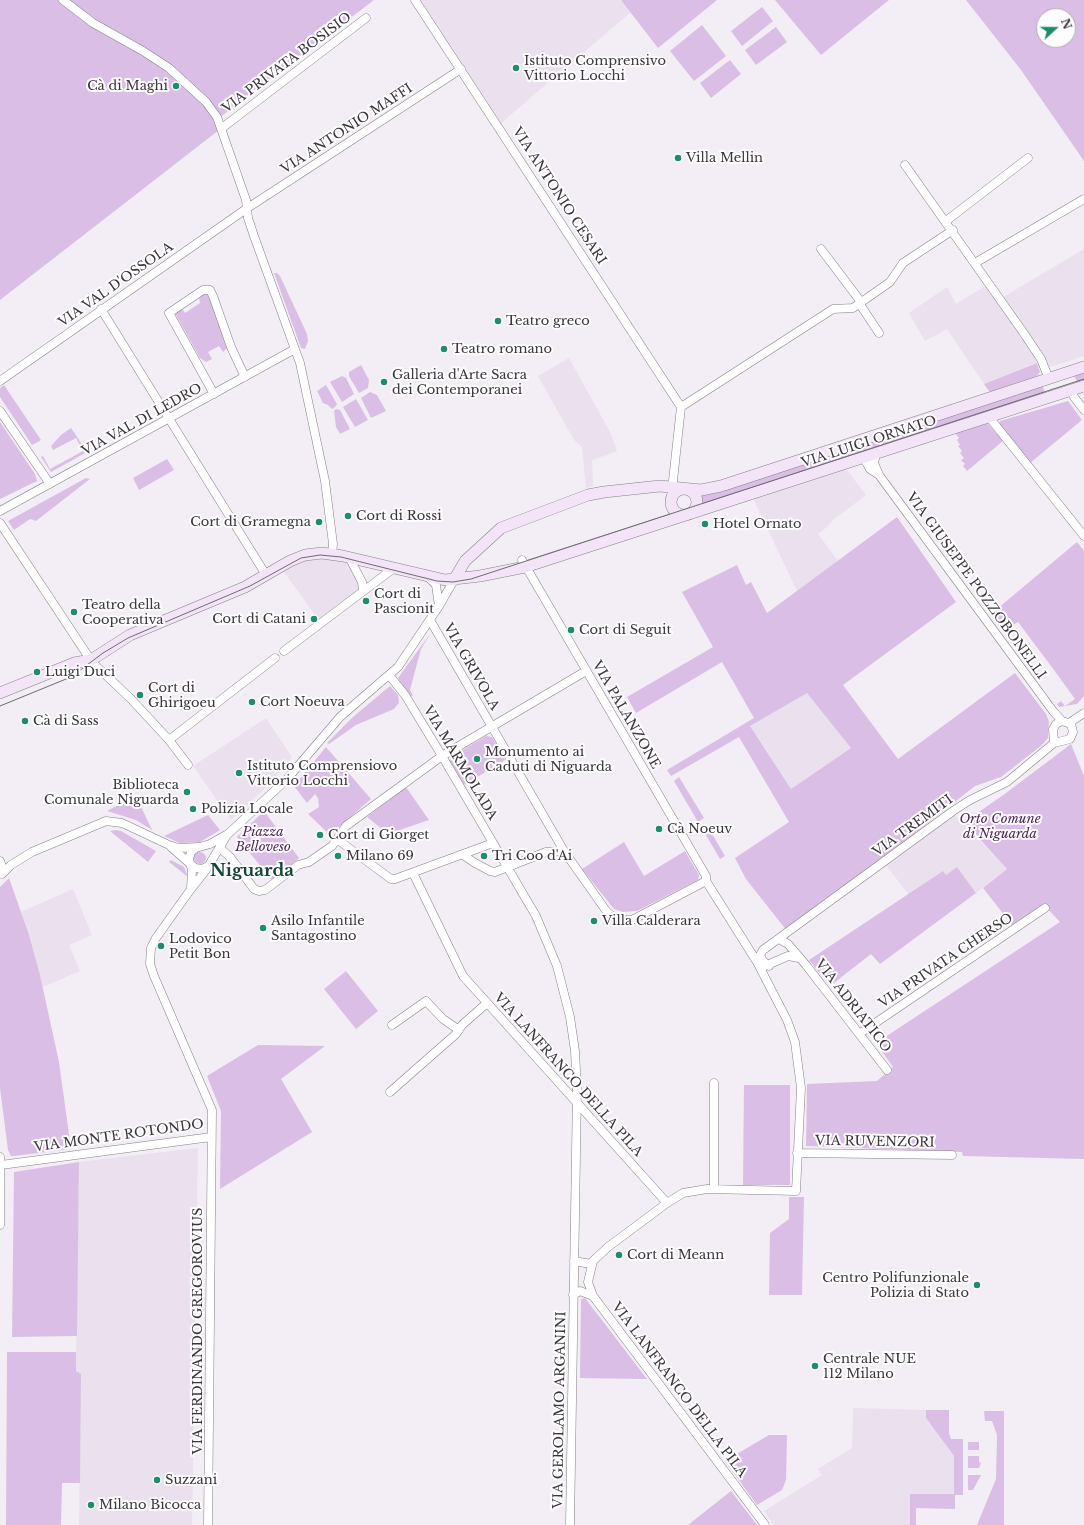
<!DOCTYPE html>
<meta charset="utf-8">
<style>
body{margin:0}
#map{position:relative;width:1084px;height:1525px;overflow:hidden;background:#f3edf6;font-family:"Libre Baskerville",serif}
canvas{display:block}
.north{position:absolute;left:1036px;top:8px;width:40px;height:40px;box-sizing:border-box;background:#fefcfe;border:1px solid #b0adb0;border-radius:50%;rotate:69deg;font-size:11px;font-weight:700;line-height:16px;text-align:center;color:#3a373b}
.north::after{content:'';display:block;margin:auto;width:14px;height:18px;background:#1f8c6c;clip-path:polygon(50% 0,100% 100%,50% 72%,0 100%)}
</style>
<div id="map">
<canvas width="1084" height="1525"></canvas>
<div class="north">N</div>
</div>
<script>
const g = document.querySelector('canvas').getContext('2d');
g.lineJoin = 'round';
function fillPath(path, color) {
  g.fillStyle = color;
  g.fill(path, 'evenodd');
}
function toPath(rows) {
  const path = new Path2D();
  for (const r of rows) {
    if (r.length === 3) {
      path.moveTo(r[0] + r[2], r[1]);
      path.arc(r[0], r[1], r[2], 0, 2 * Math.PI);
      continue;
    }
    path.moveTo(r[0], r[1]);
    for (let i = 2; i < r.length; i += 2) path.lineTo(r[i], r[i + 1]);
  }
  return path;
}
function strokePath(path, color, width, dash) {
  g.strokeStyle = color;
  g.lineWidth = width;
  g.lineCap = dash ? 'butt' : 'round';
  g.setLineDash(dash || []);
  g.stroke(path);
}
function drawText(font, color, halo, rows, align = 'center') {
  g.font = font + ' "Libre Baskerville",serif';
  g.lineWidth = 4;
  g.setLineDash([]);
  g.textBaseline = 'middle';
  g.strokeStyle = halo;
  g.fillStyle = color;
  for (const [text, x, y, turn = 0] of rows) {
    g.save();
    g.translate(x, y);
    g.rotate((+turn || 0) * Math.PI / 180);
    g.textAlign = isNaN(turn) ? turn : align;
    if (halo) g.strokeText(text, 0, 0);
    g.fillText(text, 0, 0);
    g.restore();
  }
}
fillPath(toPath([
 [421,0,621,0,631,12,501,123],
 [1084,249,1084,356,1050,367,1046,359,984,384,947,329,925,341,909,313,947,287,956,304,987,285,998,300],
 [569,358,610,432,617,451,592,460,593,486,586,488,582,447,574,440,538,376],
 [844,466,866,495,833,520,827,527,818,534,838,561,797,591,752,496],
 [306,557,349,560,362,590,320,622,282,569],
 [807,692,851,748,791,789,750,726],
 [266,718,292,757,274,780,231,820,193,766],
 [953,813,1007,869,976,893,957,867,946,875,943,871,909,895,885,864],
 [73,889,92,935,69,945,80,971,43,987,21,912],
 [198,1148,192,1525,79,1525,81,1375,76,1371,76,1352,79,1162],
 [853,1408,926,1410,926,1418,954,1456,954,1494,911,1494,910,1525,774,1525,764,1511,822,1475,818,1469,852,1448]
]), '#ebe0ee');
fillPath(toPath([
 [0,0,374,0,215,121,219,130,0,300],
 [621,0,717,0,658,48],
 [775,0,889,0,821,55],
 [966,0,1084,0,1084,161,1021,70],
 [1044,16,1068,16,1068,40,1044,40],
 [762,7,773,21,742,46,731,31],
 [702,25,726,56,694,81,670,51],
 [776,27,787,42,756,65,745,50],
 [730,60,741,74,711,98,700,83],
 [274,273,277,273,280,276,307,334,308,341,305,349,301,348],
 [203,294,206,294,209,297,228,347,223,352,219,346,208,352,212,359,206,362,200,358,175,313,182,308,185,313,200,303,199,297],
 [1037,363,1040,372,1037,376,992,391,989,391,984,384],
 [361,365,369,380,368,388,359,393,349,376,349,372],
 [1084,371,1084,383,1079,385,1073,374],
 [342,376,346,378,354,394,342,402,330,382],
 [1042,384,1046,396,700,506,700,495,865,443,867,445,920,427,919,424],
 [4,385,41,440,36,443,32,445,0,397,0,388],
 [326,385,337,404,335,407,332,409,328,405,323,403,317,391],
 [370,392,377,395,386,411,371,418,361,398],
 [356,399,368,420,355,427,343,407],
 [1068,401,1082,420,1030,463,999,426,1000,421],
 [336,409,340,410,350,429,340,434,336,427,334,411],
 [0,422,35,474,37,481,0,499],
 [987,423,1003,441,967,471,963,466,965,464,961,460,964,458,960,453,962,451,958,446,960,445,957,440,959,438,955,433],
 [71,428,87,452,51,472,41,457,43,456,50,469,83,451,76,438,53,450,51,446,61,435],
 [167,459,174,470,139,490,133,478],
 [86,478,90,479,36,521,30,519,14,530,8,521],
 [897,517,956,602,843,685,898,759,1015,673,1046,714,1049,722,1048,738,1042,745,1001,777,975,786,881,860,787,931,746,879,735,858,789,822,739,737,671,776,667,770,754,718,722,662,636,713,627,697,713,647,682,592,737,565,746,585,751,582,767,613],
 [807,693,851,748,791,789,750,726],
 [1077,542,1084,551,1084,696,1077,704,1059,707,1057,704,1061,701,1065,706,1075,699,1054,670,1018,622,1013,625,1010,621,1000,628,991,614],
 [430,634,421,649,410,690,413,695,410,697,398,678],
 [390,686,398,695,399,703,394,709,356,725,329,744,327,743,353,717],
 [486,736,492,737,505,760,464,785,450,762,451,757],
 [1071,744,1084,776,1084,1159,963,1156,962,1152,806,1146,807,1084,877,1081,893,1067,876,1043,1060,922,1043,904,1012,925,983,888,1007,869,964,822,1002,796],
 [326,747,371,799,330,835,308,814,319,807,318,798,315,794,307,803,294,786],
 [679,777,704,818,698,822,674,781],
 [406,787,429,820,388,834,367,817],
 [136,796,152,830,136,820,107,811],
 [264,811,299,858,277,878,271,879,237,837],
 [208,815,220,830,200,842,180,843,164,836],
 [708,827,725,856,720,859,703,830],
 [116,830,121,831,156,851,148,862,110,831],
 [624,842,644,876,685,851,699,875,698,880,637,911,623,912,614,909,582,869],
 [200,858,6],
 [171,860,184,867,188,877,169,862],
 [957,867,976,893,880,964,871,954,830,986,809,960,943,871,946,875],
 [9,878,29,935,40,975,59,1062,71,1149,14,1156,11,1156,8,1150,0,1088,0,887],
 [346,971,378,1011,356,1029,324,989],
 [258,1045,325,1046,281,1079,312,1132,220,1189,221,1111,207,1076],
 [744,1085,790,1085,790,1185,743,1185],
 [79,1162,77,1336,12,1337,14,1172],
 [789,1197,804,1197,802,1295,769,1295,770,1233,789,1219],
 [585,1298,647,1379,580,1378,581,1299],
 [7,1352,76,1352,76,1371,81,1374,80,1483,62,1483,61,1525,6,1525],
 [926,1410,949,1410,949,1433,951,1439,963,1439,963,1495,955,1495,955,1509,916,1508,916,1525,910,1525,910,1494,954,1494,954,1456,926,1418],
 [984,1411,1004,1411,1004,1525,977,1525,996,1479,997,1435,992,1421,985,1421],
 [769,1435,787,1435,786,1480,782,1490,757,1505,725,1461],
 [968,1442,979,1442,979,1450,968,1450],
 [968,1456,979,1456,979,1462,981,1463,979,1468,968,1468],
 [968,1475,981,1475,973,1490,968,1490],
 [731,1491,757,1525,688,1525]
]), '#dbbee5');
const minor = toPath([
 [63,0,93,23,143,51,169,68,206,102,217,117,246,200,248,218,254,236,300,363,325,481,333,544,332,554],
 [415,0,681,407],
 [222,128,366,18],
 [905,165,1023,332,1041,359,1049,379],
 [946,221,1028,158],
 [821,249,861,302],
 [975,263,1084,199],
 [859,303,879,333],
 [101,309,266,575],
 [0,381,246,209,461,69],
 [1071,390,1074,397,1084,410],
 [214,394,169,313,203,290,210,290,213,296,231,347,245,377],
 [681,407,833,309,853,308,890,282,903,263,953,230],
 [0,411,50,484],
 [989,417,1084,536],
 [876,454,874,463,879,475,1053,711,1062,721],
 [864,458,870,469,879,475],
 [671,499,681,407],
 [0,511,295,349],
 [0,523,92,662,131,699,169,740,188,765],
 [349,557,362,582,363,590],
 [522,560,706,876,706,881,757,962,787,1020,795,1042,801,1088,796,1191,707,1189,683,1193,667,1203,608,1247,593,1261,588,1282,593,1296,765,1525],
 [428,577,436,585,439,606],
 [430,620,564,851,607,912,616,919,632,920,706,881],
 [284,651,394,568],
 [389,675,405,695,442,756,536,916,557,966,570,1017,575,1051,577,1091,570,1525],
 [1069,723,1084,713],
 [169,740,275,658],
 [338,840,391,879,395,879,493,843],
 [171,847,195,868,202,869,208,866],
 [220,848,230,857,254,889,259,891,265,890,298,865,309,862,332,846,346,826,442,756,586,671],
 [463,855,475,863,490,871,495,872,546,852,564,851],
 [0,861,4,872],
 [413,873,463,976,667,1203],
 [2,874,11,865,32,852,106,821,122,823,169,845,179,848,198,847],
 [191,889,192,870,189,859,191,852,196,848,210,844,226,835],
 [779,939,788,944,806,965,887,1070],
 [765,966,788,956,799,958],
 [769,966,763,961,760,955,763,950,953,811,970,800,1007,782,1054,743,1070,739,1073,732,1071,724,1062,721,1056,724,1053,729,1054,743],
 [392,1025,426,1001,443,1019,459,1030],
 [859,1034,1045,908],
 [714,1083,714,1189],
 [390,1092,456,1034,462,1025,487,1003],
 [797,1153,952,1155],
 [0,1157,0,1225],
 [1,1165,211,1137],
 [574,1261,591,1264],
 [573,1295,580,1291,593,1296],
 [208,1525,212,1110,154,976,150,964,151,948,156,938,191,889,206,870,227,835,287,779,340,717,398,667,439,606,454,580]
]);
const secondary = toPath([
 [684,502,13],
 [454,580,465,561,501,528,588,495,604,492,660,486,701,490,721,486,1084,367],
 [0,693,74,663,91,660,130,635,245,587,290,561,305,555,322,553,343,556,445,580,480,576,525,567,1084,386]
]);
strokePath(minor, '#868188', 9);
strokePath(secondary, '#868188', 12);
strokePath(minor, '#fff', 8);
strokePath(secondary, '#f3e4f8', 11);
strokePath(toPath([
 [0,706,71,677,103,653,128,638,250,586,301,558,320,555,341,557,437,581,453,582,471,579,1084,379]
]), '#6f6c71', 1);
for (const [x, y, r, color] of [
 [516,68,4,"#1f8c6c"],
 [176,86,4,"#1f8c6c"],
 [678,158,4,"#1f8c6c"],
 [498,321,4,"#1f8c6c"],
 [444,349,4,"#1f8c6c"],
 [384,382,4,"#1f8c6c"],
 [348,516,4,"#1f8c6c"],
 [319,522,4,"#1f8c6c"],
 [705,524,4,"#1f8c6c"],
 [366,601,4,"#1f8c6c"],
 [74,612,4,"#1f8c6c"],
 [314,619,4,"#1f8c6c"],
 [571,630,4,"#1f8c6c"],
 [37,672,4,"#1f8c6c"],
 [140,695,4,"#1f8c6c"],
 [252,702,4,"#1f8c6c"],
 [25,721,4,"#1f8c6c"],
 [477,759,4,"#1f8c6c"],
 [239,773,4,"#1f8c6c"],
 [187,792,4,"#1f8c6c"],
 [193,809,4,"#1f8c6c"],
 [659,829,4,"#1f8c6c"],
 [320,835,4,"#1f8c6c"],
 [338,856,4,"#1f8c6c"],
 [484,856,4,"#1f8c6c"],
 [594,921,4,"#1f8c6c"],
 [263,928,4,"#1f8c6c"],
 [161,946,4,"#1f8c6c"],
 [619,1255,4,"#1f8c6c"],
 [977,1285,4,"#1f8c6c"],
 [815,1366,4,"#1f8c6c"],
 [157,1480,4,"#1f8c6c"],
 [91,1505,4,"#1f8c6c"]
]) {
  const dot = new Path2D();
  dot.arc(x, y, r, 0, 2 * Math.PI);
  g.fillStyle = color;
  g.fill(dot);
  strokePath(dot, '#fefcfe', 1.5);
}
drawText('13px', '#3a373b', '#fefcfe', [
 ["Istituto Comprensivo",524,61],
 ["Vittorio Locchi",524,76],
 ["Cà di Maghi",168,86,"right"],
 ["Villa Mellin",686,158],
 ["Teatro greco",506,321],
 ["Teatro romano",452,349],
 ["Galleria d'Arte Sacra",392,375],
 ["dei Contemporanei",392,390],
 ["Cort di Rossi",356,516],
 ["Cort di Gramegna",311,522,"right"],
 ["Hotel Ornato",713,524],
 ["Cort di",374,594],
 ["Pascionit",374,609],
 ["Teatro della",82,605],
 ["Cooperativa",82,620],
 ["Cort di Catani",306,619,"right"],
 ["Cort di Seguit",579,630],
 ["Luigi Duci",45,672],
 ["Cort di",148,688],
 ["Ghirigoeu",148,703],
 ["Cort Noeuva",260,702],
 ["Cà di Sass",33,721],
 ["Monumento ai",485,752],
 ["Caduti di Niguarda",485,767],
 ["Istituto Comprensiovo",247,766],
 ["Vittorio Locchi",247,781],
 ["Biblioteca",179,785,"right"],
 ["Comunale Niguarda",179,800,"right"],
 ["Polizia Locale",201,809],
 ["Cà Noeuv",667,829],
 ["Cort di Giorget",328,835],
 ["Milano 69",346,856],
 ["Tri Coo d'Ai",492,856],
 ["Asilo Infantile",271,921],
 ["Santagostino",271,936],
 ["Villa Calderara",602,921],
 ["Lodovico",169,939],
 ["Petit Bon",169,954],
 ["Cort di Meann",627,1255],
 ["Centro Polifunzionale",969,1278,"right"],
 ["Polizia di Stato",969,1293,"right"],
 ["Centrale NUE",823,1359],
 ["112 Milano",823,1374],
 ["Suzzani",165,1480],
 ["Milano Bicocca",99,1505]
], 'left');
drawText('13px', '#3a373b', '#fefcfe', [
 ["VIA PRIVATA BOSISIO",287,63,-37],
 ["VIA ANTONIO MAFFI",347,129,-33],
 ["VIA ANTONIO CESARI",559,196,57],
 ["VIA VAL D'OSSOLA",116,285,-35],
 ["VIA VAL DI LEDRO",142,420,-29],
 ["VIA LUIGI ORNATO",869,442,-18],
 ["VIA GIUSEPPE POZZOBONELLI",976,586,54],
 ["VIA GRIVOLA",471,667,60],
 ["VIA PALANZONE",626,715,60],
 ["VIA MARMOLADA",460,763,59],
 ["VIA TREMITI",913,826,-36],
 ["VIA PRIVATA CHERSO",946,961,-34],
 ["VIA ADRIATICO",853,1006,52],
 ["VIA LANFRANCO DELLA PILA",568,1075,48],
 ["VIA MONTE ROTONDO",119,1136,-8],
 ["VIA RUVENZORI",875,1142,1],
 ["VIA FERDINANDO GREGOROVIUS",198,1331,-90],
 ["VIA LANFRANCO DELLA PILA",679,1390,53],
 ["VIA GEROLAMO ARGANINI",560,1410,-89]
]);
drawText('italic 13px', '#4d265a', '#fefcfe', [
 ["Orto Comune",1000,819],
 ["di Niguarda",1000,834],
 ["Piazza",263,832],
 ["Belloveso",263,847]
]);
drawText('bold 17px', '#134534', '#fefcfe', [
 ["Niguarda",252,871]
]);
</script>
